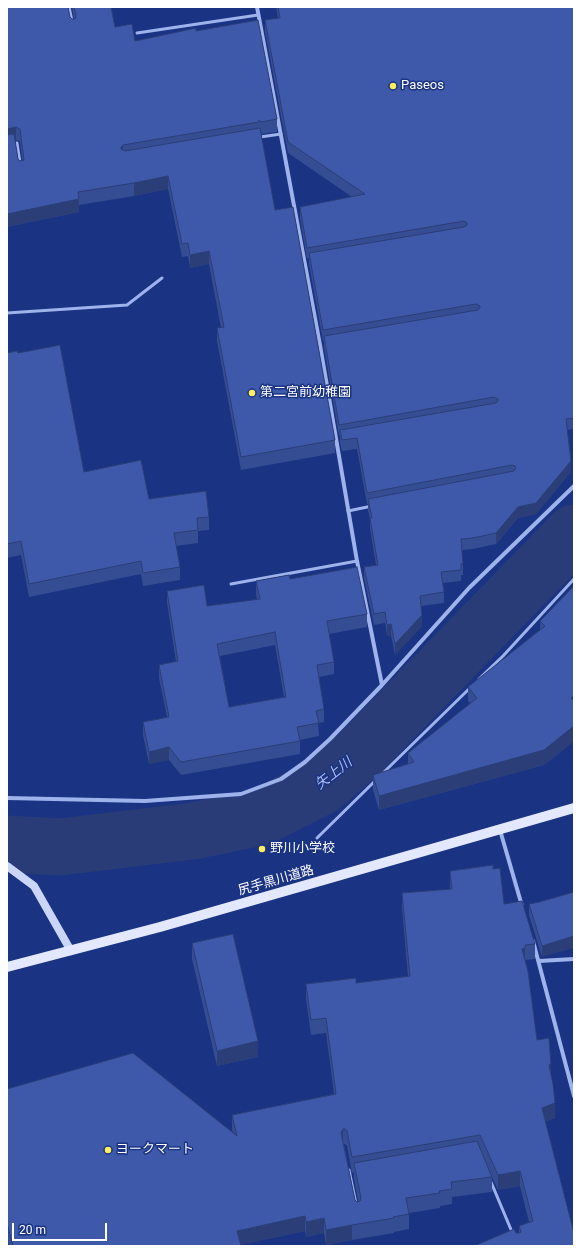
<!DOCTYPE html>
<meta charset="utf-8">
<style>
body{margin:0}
#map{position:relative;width:581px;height:1253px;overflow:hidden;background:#1a3383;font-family:Roboto,sans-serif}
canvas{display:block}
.frame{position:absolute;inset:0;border:8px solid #fff;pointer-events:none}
.scale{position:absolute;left:12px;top:1223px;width:95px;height:18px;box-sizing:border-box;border:2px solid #fff;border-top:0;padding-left:5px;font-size:12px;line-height:14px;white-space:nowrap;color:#fff;-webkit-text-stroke:3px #1a3383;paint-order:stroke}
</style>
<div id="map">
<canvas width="581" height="1253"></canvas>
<div class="frame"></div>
<div class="scale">20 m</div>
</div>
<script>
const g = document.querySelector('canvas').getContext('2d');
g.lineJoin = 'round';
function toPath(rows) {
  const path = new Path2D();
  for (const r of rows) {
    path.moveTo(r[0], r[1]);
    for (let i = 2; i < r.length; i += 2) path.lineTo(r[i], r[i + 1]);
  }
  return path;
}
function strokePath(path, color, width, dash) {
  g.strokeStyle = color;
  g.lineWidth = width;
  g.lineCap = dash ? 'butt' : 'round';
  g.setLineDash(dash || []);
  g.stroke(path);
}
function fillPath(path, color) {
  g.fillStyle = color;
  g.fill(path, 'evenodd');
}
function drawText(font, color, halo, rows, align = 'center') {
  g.font = font + ' Roboto,"Noto Sans JP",sans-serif';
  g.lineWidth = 3;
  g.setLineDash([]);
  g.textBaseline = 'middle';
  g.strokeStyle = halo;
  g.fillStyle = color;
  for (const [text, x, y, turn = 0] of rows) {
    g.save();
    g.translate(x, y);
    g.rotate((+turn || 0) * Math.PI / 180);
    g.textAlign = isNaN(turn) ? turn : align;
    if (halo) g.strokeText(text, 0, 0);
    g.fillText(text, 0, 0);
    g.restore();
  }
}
strokePath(toPath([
 [7,844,60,847,193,831,261,817,322,786,357,756,574,533]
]), '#293c78', 57);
strokePath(toPath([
 [69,7,72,21],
 [137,33,258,15],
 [260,137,281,134],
 [7,145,17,143,20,163],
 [7,313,127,305,162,278],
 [348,511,372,506],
 [231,584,357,561],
 [479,679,503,656,574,579],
 [383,773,470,688],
 [317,838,376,780],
 [349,1170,356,1204],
 [491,1182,512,1232]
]), '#9eb2eb', 3);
strokePath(toPath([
 [257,7,320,345,357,561,382,685],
 [7,798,145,801,241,794,281,779,305,762,330,739,382,685,469,588,574,486],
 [500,830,522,906],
 [533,941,574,1096],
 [539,961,574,959]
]), '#9eb2eb', 4);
strokePath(toPath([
 [7,866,34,886,71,951]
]), '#cad5f8', 8);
strokePath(toPath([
 [7,967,160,927,574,808]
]), '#e3e8ff', 10);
fillPath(toPath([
 [7,7,70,17,72,19,74,19,72,7,111,7,115,27,135,41,196,31,277,119,277,132,261,134,275,210,335,440,335,453,241,470,217,341,217,328,221,328,209,264,190,268,188,256,182,257,168,189,134,196,79,205,79,212,7,227,7,229],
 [15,140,20,141,22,160,20,161,18,159],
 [276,7,574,7,574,429,567,430,571,472,536,514,518,518,496,544,473,549,462,550,463,564,463,575,461,575,461,581,443,583,444,592,444,603,421,606,422,626,395,655,391,635,387,636,385,623,374,625,364,578,364,567,376,565,370,529,370,519,368,510,368,504,367,504,357,449,342,451,340,442,340,435,339,436,324,347,324,341,323,341,309,264,309,258,307,259,300,218,300,207,352,197,288,153,265,31,265,20,278,18],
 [7,353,18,353,84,472,149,499,209,517,209,530,198,531,198,543,176,546,180,567,180,580,143,586,141,574,29,597,21,555,7,558],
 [290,579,367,614,367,627,329,634,334,662,334,674,319,677,324,709,324,722,318,723,319,736,300,740,300,754,181,775,169,760,149,764,143,735,143,722,167,717,159,678,159,665,176,662,167,603,167,591,207,606,257,600,256,594,256,581],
 [275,645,284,697,229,707,220,656],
 [574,586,574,741,544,765,379,810,373,790,373,775,408,764,408,753,471,704,468,701,468,687,540,630,540,621],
 [493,869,504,904,535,944,535,959,525,960,537,1040,551,1074,555,1118,545,1122,574,1246,516,1233,519,1233,519,1226,529,1222,520,1186,498,1190,492,1177,492,1192,452,1197,452,1204,440,1206,440,1208,409,1213,409,1229,394,1232,394,1233,352,1240,326,1245,324,1233,306,1237,305,1231,240,1245,241,1246,9,1246,7,1239,7,1089,233,1133,232,1130,232,1115,334,1094,326,1033,311,1035,306,999,306,984,356,983,408,977,402,908,402,893,450,889,450,871],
 [344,1144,345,1144,347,1146,352,1173,354,1172,354,1178,358,1201,357,1202,355,1200],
 [574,892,542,957,529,915,529,904,539,902],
 [192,943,258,1057,217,1066,192,959]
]), '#354d92');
fillPath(toPath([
 [16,127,16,140,7,142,7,129],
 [123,145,123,158,121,160,121,147],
 [168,176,168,189,134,196,134,183],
 [79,199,79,212,7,227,7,214],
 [209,251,209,264,190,268,190,255],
 [571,461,571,472,536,514,518,518,496,544,496,533,518,507],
 [422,615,422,626,395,655,395,644],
 [391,624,391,635,387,636,387,625],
 [574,695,574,709,571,698],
 [574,726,574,741,544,765,379,810,379,796],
 [169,747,169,760,149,764,149,752],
 [574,936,574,948,542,957,542,946],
 [525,948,525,963,522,949],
 [258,1041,258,1057,217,1066,217,1051],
 [551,1064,551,1079,549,1065],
 [555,1103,555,1118,542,1123,542,1108],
 [343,1129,343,1144,341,1133],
 [520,1171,520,1186,498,1190,498,1175],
 [305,1216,305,1231,237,1246,237,1231],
 [324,1218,324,1233,306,1237,306,1222],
 [352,1225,352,1240,326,1245,326,1230]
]), '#2b3e77');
const building = toPath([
 [7,7,68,7,70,17,72,19,75,19,76,16,74,7,111,7,115,27,132,24,135,41,196,28,196,31,258,20,277,119,261,122,259,120,259,122,123,145,121,147,121,149,125,151,260,128,275,210,293,207,335,440,241,457,217,328,224,327,209,251,190,255,188,243,182,244,168,176,134,183,78,192,79,199,7,214,7,135,14,134,18,159,20,161,24,160,20,129,16,127,7,129,7,7],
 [278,7,574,7,574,418,566,419,571,461,536,503,518,507,496,533,473,538,461,539,463,564,461,564,461,570,441,572,444,592,420,596,422,615,395,644,391,624,387,625,385,612,374,614,364,567,378,565,370,518,372,518,368,499,514,471,516,468,515,466,512,465,367,493,357,438,342,440,340,430,496,403,498,401,498,399,494,397,339,425,324,336,478,310,480,308,480,306,476,304,323,330,309,253,464,227,467,225,467,223,464,221,307,248,300,207,365,194,288,142,265,20,280,18,278,7],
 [60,345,84,472,141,460,149,499,206,491,209,517,197,518,198,530,174,533,180,567,143,573,141,561,29,584,21,541,7,544,7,353,17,351,18,353,60,345],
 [357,567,367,614,327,621,334,662,317,665,324,709,316,711,319,723,297,727,300,741,181,762,169,747,149,752,143,722,169,717,159,665,178,661,167,591,204,585,207,606,260,599,256,581,289,575,290,579,357,567],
 [275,632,286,697,229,707,217,644,275,632],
 [574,586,574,695,571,698,574,701,574,726,544,750,379,796,373,775,414,762,408,753,477,698,468,687,545,626,540,621,574,586],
 [493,865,493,869,500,868,504,904,522,901,535,944,525,945,525,948,522,949,528,971,537,1040,549,1038,551,1064,549,1065,553,1084,555,1103,542,1108,574,1233,574,1246,474,1246,514,1229,516,1233,520,1233,521,1231,519,1226,533,1221,520,1171,498,1175,480,1135,352,1157,347,1131,345,1129,343,1129,341,1133,355,1200,357,1202,360,1201,361,1198,354,1163,477,1141,492,1177,451,1182,452,1189,439,1191,440,1193,406,1198,409,1214,393,1217,394,1218,352,1225,326,1230,324,1218,306,1222,305,1216,237,1231,241,1246,13,1246,7,1223,7,1089,133,1053,237,1136,232,1115,336,1094,326,1018,311,1020,306,984,356,978,356,983,410,976,402,893,452,889,450,871,493,865],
 [574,892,574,936,542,946,529,904,539,902,574,892],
 [233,934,258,1041,217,1051,192,943,233,934]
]);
fillPath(building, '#3e59aa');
strokePath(building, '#2b3e77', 1);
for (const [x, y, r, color] of [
 [393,86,4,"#feee5a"],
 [252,393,4,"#feee5a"],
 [262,849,4,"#feee5a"],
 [108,1150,4,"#feee5a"]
]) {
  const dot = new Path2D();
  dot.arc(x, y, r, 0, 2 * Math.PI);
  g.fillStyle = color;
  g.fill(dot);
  strokePath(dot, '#1a3383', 1.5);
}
drawText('13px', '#fff', '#1a3383', [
 ["Paseos",401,86],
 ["第二宮前幼稚園",260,393],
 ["野川小学校",270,849],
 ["ヨークマート",116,1150]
], 'left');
drawText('13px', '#fff', '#1a3383', [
 ["尻手黒川道路",276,881,-16]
]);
drawText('italic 14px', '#aabdf3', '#1a3383', [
 ["矢上川",334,774,-38]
]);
</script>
